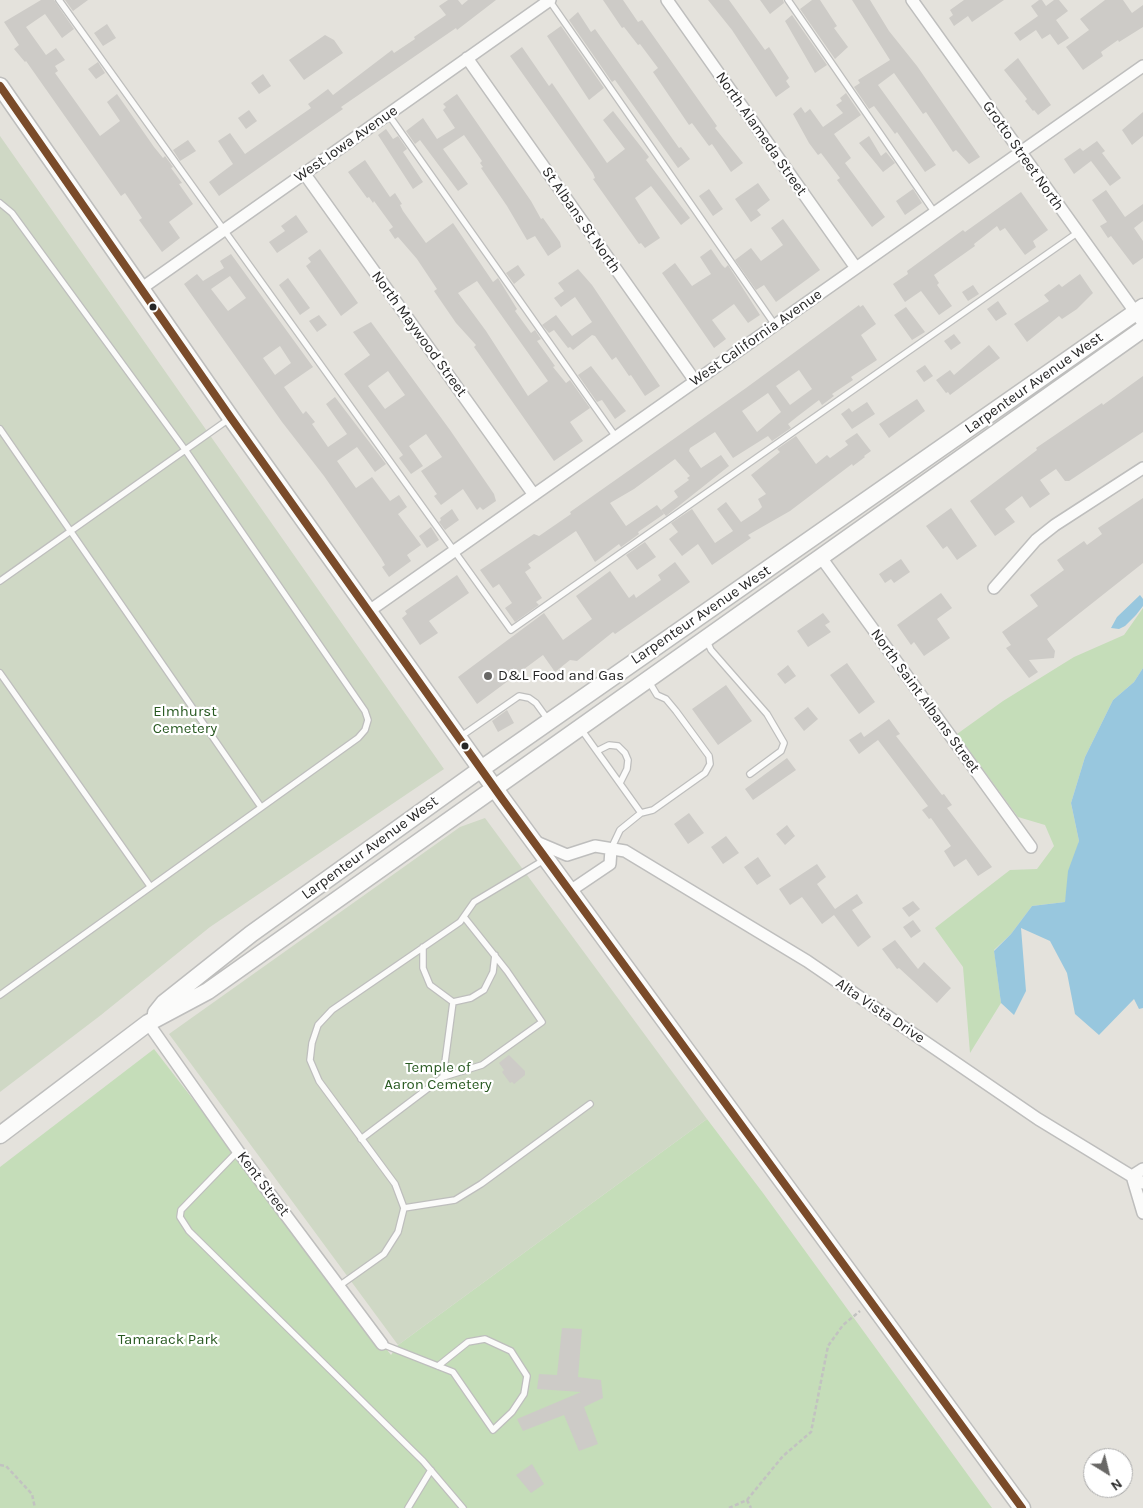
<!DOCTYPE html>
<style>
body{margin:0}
#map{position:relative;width:1143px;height:1508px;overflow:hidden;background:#e4e2dc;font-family:Karla,sans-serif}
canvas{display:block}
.north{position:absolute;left:1083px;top:1448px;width:50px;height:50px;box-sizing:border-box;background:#fff;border:1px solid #a9a9a9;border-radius:50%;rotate:144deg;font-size:14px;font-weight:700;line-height:20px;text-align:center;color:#272727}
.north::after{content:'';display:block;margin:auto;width:18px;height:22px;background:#696866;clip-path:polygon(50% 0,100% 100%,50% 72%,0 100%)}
</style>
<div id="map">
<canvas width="1143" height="1508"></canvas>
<div class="north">N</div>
</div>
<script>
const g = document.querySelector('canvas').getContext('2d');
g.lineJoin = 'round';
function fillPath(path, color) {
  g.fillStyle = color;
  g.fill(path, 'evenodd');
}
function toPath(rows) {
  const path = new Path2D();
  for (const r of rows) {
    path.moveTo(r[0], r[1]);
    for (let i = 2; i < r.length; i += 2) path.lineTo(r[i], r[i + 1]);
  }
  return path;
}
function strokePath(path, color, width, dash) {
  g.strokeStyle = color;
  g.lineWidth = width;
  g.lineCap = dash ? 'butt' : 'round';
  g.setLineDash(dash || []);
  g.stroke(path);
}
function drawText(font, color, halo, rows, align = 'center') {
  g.font = font + ' Karla,sans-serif';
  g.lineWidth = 4.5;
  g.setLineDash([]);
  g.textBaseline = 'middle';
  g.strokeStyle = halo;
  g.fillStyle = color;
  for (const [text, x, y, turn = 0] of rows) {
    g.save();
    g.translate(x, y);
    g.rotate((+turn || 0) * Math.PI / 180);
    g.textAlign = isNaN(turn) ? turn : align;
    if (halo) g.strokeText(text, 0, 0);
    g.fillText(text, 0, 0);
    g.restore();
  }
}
fillPath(toPath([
 [1143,608,1143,668,1134,682,1113,700,1085,757,1071,803,1079,841,1065,902,1032,906,1011,934,994,950,1001,1003,970,1053,963,967,935,928,1010,870,1037,869,1054,846,1045,825,1018,817,957,734,1003,701,1074,657,1124,635],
 [154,1049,391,1355,398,1345,707,1119,763,1193,992,1508,0,1508,0,1167]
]), '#c5ddb9');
fillPath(toPath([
 [0,136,444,769,210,927,101,1015,0,1092],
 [485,818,707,1119,398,1345,169,1034,460,827]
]), '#cfd8c5');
fillPath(toPath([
 [1140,595,1143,599,1143,606,1136,615,1125,626,1119,629,1111,628,1117,617],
 [1143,668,1143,1008,1139,1009,1134,999,1099,1035,1075,1014,1067,973,1050,941,1021,928,1026,991,1014,1015,1001,1003,994,951,1011,934,1032,906,1065,902,1068,871,1079,841,1071,803,1085,757,1113,700,1134,682]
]), '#98c7de');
fillPath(toPath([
 [41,0,54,0,74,29,62,38,45,14,26,27,46,55,56,48,65,60,55,66,58,71,55,73,100,136,120,121,107,102,117,94,154,147,163,158,165,156,173,167,171,168,182,183,179,184,193,204,169,222,180,238,162,252,139,220,142,218,125,193,121,196,26,61,25,62,14,49,19,45,4,22],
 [65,0,88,0,73,11],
 [448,0,458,0,462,5,468,0,496,0,457,30,456,28,341,107,343,109,219,196,209,182,233,164,218,141,230,133,245,154,311,108,308,104,328,89,333,95,392,50,394,53,415,39,414,37,446,15,439,6],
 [603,0,623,0,638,22,642,20,717,126,715,128,743,163,731,172,712,144,709,146,692,123,689,125,653,72,658,68,640,44,638,45,624,27,622,28],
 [708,0,729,0,765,50,769,47,789,78,786,81,790,87,776,97,732,30],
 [760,0,783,0,784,3,770,14],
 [812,0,820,0,837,26,834,28,848,47,835,59,800,9],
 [852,0,870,0,889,31,917,66,980,157,969,164,956,150,953,152,926,112,923,114,894,73,878,85,936,165,925,172,897,132,895,134,874,106,869,109,854,87,860,83,858,80,890,60],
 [964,0,1004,0,972,22,968,16,954,26,949,18,953,15,950,10],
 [1039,0,1042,0,1046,6,1054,0,1059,0,1068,11,1056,20,1069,38,1058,45,1050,34,1042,39,1036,30,1020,41,1014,33,1038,16,1031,6],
 [1105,0,1123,0,1132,13,1143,5,1143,27,1119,42,1118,40,1101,52,1103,56,1083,70,1066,47,1089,30,1080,19],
 [578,12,591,32,595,29,679,148,681,147,690,159,678,168,615,80,612,82,569,20],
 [792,15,827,65,815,73,785,21],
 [107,24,116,38,103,46,94,33],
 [561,26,604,88,589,100,547,36],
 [325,35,334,40,343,53,304,80,289,60],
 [522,47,549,86,552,83,607,163,625,149,603,120,613,111,649,157,646,160,690,218,681,225,651,186,635,198,660,238,645,248,641,243,639,244,593,179,595,178,593,173,510,56],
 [1018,58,1051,105,1038,115,1034,110,1033,111,1025,101,1027,99,1004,70],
 [98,62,105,73,96,79,88,69],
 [263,74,271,86,259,94,251,83],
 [846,93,861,115,834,134,851,158,845,163,885,217,872,227,837,180,840,178,821,153,818,155,809,143,793,114,801,107,805,113,810,109,823,127,843,113,836,105,842,101,840,98],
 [457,94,531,201,541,219,543,218,560,242,561,247,548,256,535,236,527,240,507,206,481,168,483,167,480,163,482,161,464,135,443,149,468,184,458,191,420,140,415,144,406,131,423,118,437,139,455,128,443,110,446,107,443,104],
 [249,110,257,121,246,129,238,118],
 [1143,112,1143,136,1132,145,1122,130],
 [386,129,393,139,398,136,407,149,403,152,423,182,413,189,378,135],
 [869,136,881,156,886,152,895,163,883,172,859,143],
 [188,140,196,151,180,161,173,150],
 [1097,141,1105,151,1102,153,1121,178,1110,186,1091,161,1074,174,1064,159,1080,148,1083,151],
 [365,160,390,197,395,193,402,204,400,205,403,211,426,243,453,223,493,282,498,278,517,309,515,311,531,333,535,330,541,339,537,341,555,366,553,367,566,383,570,380,590,408,570,422,583,441,554,461,474,347,476,345,456,323,434,291,437,289,417,259,398,237,395,239,389,230,393,227,374,201,373,203,369,197,367,198,348,172],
 [477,281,548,381,528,396,486,331,458,293],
 [758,183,770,200,757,210,761,215,751,222,735,199],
 [709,189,723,209,713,216,699,196],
 [913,189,922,203,905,215,896,201],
 [1106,190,1125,217,1143,204,1143,221,1134,228,1143,241,1143,258,1133,265,1111,236,1108,238,1100,226,1107,222,1092,200],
 [1021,192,1048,230,1033,241,1036,247,1025,255,1005,228,1000,231,997,226,974,244,975,246,934,275,939,283,937,285,952,306,939,315,921,291,905,302,893,284,908,274,907,271,963,230,965,232],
 [296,215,308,232,277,253,269,242,285,231,281,226],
 [783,219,820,270,776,302,764,285,756,290,735,260,751,248,761,261,783,245,771,228],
 [320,249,358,303,341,316,306,266,311,262,308,258],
 [711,249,722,265,725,268,728,265,760,315,748,323,734,304,712,320,726,339,714,348,662,273,675,263,692,286,711,274,700,257],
 [231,254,313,367,284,387,303,414,306,411,315,422,312,424,328,447,347,434,326,404,335,397,386,464,375,472,357,447,337,461,356,488,372,477,390,501,399,495,407,507,398,514,421,545,407,555,411,561,389,577,382,567,385,565,381,558,324,476,282,422,184,284,197,274,203,281,224,268,220,261],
 [230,276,246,298,228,311,211,289],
 [280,346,291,363,275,375,263,358],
 [518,265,525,275,514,284,506,273],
 [578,269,592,285,660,386,645,396,631,375,629,376,616,357,612,360,595,336,592,335,573,350,570,347,568,348,554,330,549,333,542,325,556,315,572,336,592,322,575,297,561,307,554,298,564,291,558,283],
 [1080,274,1093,293,1077,309,1062,319,1059,316,1027,342,1014,324,1049,301,1044,295,1059,284,1062,287],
 [288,278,310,308,300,315,279,285],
 [973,285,979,294,968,301,962,292],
 [998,301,1007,314,996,321,987,309],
 [859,305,860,307,863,305,876,324,861,335,877,360,851,377,853,380,832,394,834,396,822,405,819,400,798,416,788,424,791,428,772,441,768,436,733,458,715,432,690,448,689,451,701,468,721,455,729,466,666,516,661,510,678,497,674,491,689,480,687,478,690,476,675,459,634,489,610,503,626,526,657,505,664,514,638,532,639,534,621,547,619,544,595,562,576,531,528,564,531,568,525,572,542,598,536,602,539,605,515,622,505,608,512,603,499,584,493,588,480,570,534,534,539,536,571,514,570,512,746,388],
 [799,370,812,389,790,405,776,386],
 [768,393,781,412,757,432,742,411],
 [906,307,925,332,912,340,894,315],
 [319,315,327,325,317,332,309,321],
 [371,322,450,430,494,494,496,501,483,510,480,507,477,510,463,489,441,505,434,496,437,494,421,471,442,457,426,434,409,446,423,466,411,474,399,458,403,455,344,374,370,355,353,332],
 [388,371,405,395,385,409,368,386],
 [954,334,961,343,951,350,944,341],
 [989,345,1000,358,950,395,948,392,946,393,936,380,950,370,954,375],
 [925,365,933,376,924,382,916,371],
 [591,366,626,411,615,419,602,400,597,402,578,375],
 [1143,376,1143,432,1069,481,1065,481,1056,469,1040,480,1050,494,1030,508,1022,496,1005,509,1015,522,995,536,970,501,1037,450,1036,448,1102,403,1103,405],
 [917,399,925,411,889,438,879,424],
 [867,402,875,414,852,429,841,414,849,408,852,412],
 [857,433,871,451,864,456,865,457,853,466,852,464,790,511,748,535,751,538,712,565,698,544,682,556,669,539,678,532,671,523,692,509,715,543,733,531,717,509,726,502,741,522,758,511,762,507,758,499,766,494,751,475,780,452,777,449,796,436,816,464,827,455,830,458,848,445,845,441],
 [1143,498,1143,563,1047,639,1055,651,1054,658,1029,660,1038,672,1029,678,1006,648,1011,645,1002,632,1038,606,1030,595,1064,570,1057,560,1084,541,1087,545,1102,534,1098,528],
 [951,508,977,546,957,560,947,546,943,549,926,526],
 [452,509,459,520,445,530,439,522,441,520,440,518],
 [431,527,439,540,427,548,419,536],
 [645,542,656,557,637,570,626,555],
 [901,559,910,572,894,583,891,579,885,583,879,574],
 [675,562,690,582,615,634,613,632,577,661,570,660,555,672,543,655,477,704,458,677,544,613,563,640,592,619,576,596,610,571,629,598,634,594,636,598,661,580,658,575],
 [457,575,469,593,429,621,438,633,420,645,402,618,407,614,405,611],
 [941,593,952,608,937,619,950,638,924,656,914,642,911,645,897,625],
 [823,613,830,622,825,625,831,632,808,647,797,631],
 [847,663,875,702,859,714,830,675],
 [788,665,796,676,785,684,777,674],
 [726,685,752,721,718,745,692,709],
 [808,707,818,719,804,731,794,718],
 [507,710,514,723,498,732,492,721],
 [889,719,900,734,896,736,942,795,944,794,952,805,947,808,992,867,978,876,966,859,954,867,944,851,951,846,931,818,929,819,922,810,928,806,878,740,859,754,849,740,861,732,864,737],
 [787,758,796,770,753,800,745,789],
 [689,813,704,833,688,844,674,824],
 [787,825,795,836,785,845,776,834],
 [726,836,739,853,723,864,711,847],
 [758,857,771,876,757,885,744,867],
 [817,864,826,877,817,884,835,909,857,894,863,903,852,910,871,937,858,947,834,915,822,924,802,897,790,905,779,889],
 [913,901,920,909,909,917,902,908],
 [913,920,921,931,911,938,903,927],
 [895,940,918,969,924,962,951,988,937,1003,899,968,897,969,882,949],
 [509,1055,525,1071,525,1075,514,1084,512,1082,510,1083,502,1072,504,1070,499,1063],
 [562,1328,582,1329,578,1377,601,1380,603,1398,584,1407,598,1444,579,1451,564,1415,523,1431,517,1419,581,1392,537,1389,539,1374,557,1375],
 [532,1464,544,1484,531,1493,516,1475]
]), '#cdcbc7');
const lane = toPath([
 [59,0,511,630,1077,233],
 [549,0,775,325],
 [788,0,935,213],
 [388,114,616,437],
 [0,203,12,213,186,451,365,711,368,720,365,730,358,738,0,995],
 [0,429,261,807],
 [0,581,229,419],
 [707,641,711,650,767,714,784,743,781,751,750,774],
 [0,673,150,886],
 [581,729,641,813,620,830,611,849],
 [460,737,519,696,529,698,536,703,549,721],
 [597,751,609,745,618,746,625,753,628,760,627,769,620,783],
 [641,813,653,810,705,773,710,764,709,756,676,711,666,699,657,695,648,680],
 [423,947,423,968,430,985,453,1002,471,998,484,990,493,972,495,955],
 [443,1077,453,1002],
 [361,1139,443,1077,482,1065,542,1022,507,971,464,917],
 [238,1151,181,1210,180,1217,189,1231,423,1461,463,1508],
 [404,1208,455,1200,481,1184,590,1104],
 [339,1286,384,1254,398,1232,404,1208,395,1184,319,1081,310,1060,312,1043,318,1025,332,1010,460,922,474,902,544,860],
 [382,1344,453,1372,493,1430,512,1412,524,1394,527,1376,511,1351,485,1339,468,1342,438,1366],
 [408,1508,431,1470]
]);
const street = toPath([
 [667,0,856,268],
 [912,0,1143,323],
 [467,58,695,381],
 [304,173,534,495],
 [142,288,550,0],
 [820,556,1031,847],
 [994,588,1036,540,1055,525,1143,468],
 [369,611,1143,66],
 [534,841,567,855,595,846,625,851,807,961,1038,1119,1143,1183],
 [570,891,610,864,611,849],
 [148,1023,238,1151,382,1344],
 [1143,1169,1132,1176,1143,1213]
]);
const secondary = toPath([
 [0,86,231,418,503,800,1022,1508],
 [156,1013,164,1003,251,934,481,769,1143,307],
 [0,1135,148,1023,208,991,1143,329]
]);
strokePath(lane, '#bebebd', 8);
strokePath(street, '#bebebd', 14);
strokePath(secondary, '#bebebd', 19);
strokePath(toPath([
 [0,1465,6,1466,32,1494,35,1508],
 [747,1500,783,1456,811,1432,828,1346,843,1325,860,1311],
 [729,1508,747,1500,751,1508]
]), '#c2c2c1', 2.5, [4, 2.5]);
strokePath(lane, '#fbfbfa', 5.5);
strokePath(street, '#fbfbfa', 11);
strokePath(secondary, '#fbfbfa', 16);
strokePath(toPath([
 [0,86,231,418,503,800,1022,1508]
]), '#7a4b2a', 8);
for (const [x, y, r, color] of [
 [153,307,4.5,"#272727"],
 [488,676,5,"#696866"],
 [465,746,4.5,"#272727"]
]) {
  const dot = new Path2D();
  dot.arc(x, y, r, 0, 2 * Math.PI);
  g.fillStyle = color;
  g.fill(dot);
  strokePath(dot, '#fff', 2);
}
drawText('15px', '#272727', '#fff', [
 ["North Alameda Street",761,134,55],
 ["West Iowa Avenue",346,144,-35],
 ["Grotto Street North",1023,156,55],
 ["St Albans St North",581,220,55],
 ["North Maywood Street",419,334,54],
 ["West California Avenue",756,338,-35],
 ["Larpenteur Avenue West",1034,383,-35],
 ["Larpenteur Avenue West",701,615,-34],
 ["North Saint Albans Street",925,701,54],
 ["Larpenteur Avenue West",370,848,-36],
 ["Alta Vista Drive",880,1011,34],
 ["Kent Street",263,1184,53]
]);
drawText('15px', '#272727', '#fff', [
 ["D&L Food and Gas",498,676]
], 'left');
drawText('15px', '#285921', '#fff', [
 ["Elmhurst",185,712],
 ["Cemetery",185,729],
 ["Temple of",438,1068],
 ["Aaron Cemetery",438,1085],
 ["Tamarack Park",168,1340]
]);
</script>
